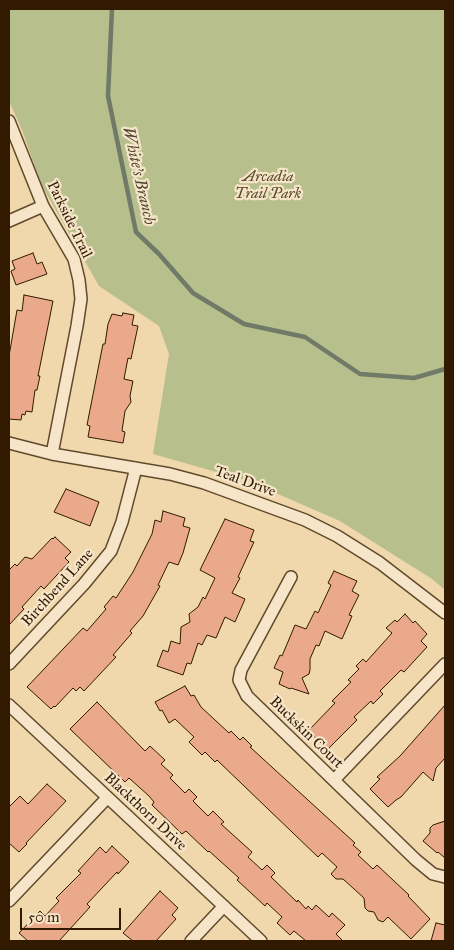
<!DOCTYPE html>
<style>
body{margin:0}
#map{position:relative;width:454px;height:950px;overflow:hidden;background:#f1d7ac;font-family:"IM FELL Great Primer",serif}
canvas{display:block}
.frame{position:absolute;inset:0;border:10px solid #311a00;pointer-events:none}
.scale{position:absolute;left:20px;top:908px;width:101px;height:22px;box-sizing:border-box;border:2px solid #311a00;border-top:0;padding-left:6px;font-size:15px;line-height:18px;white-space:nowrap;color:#311a00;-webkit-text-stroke:4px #f6e5c9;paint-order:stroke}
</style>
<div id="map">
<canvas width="454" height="950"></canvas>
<div class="frame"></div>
<div class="scale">50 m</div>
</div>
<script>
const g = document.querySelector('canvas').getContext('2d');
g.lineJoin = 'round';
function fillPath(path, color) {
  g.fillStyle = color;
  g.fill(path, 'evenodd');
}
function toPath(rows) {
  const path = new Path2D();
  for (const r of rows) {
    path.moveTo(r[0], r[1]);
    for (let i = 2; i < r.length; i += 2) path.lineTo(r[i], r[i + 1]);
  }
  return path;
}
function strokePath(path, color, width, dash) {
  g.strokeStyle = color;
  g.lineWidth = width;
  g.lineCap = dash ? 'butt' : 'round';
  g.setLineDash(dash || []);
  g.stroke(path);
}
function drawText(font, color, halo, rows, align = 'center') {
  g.font = font + ' "IM FELL Great Primer",serif';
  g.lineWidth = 4.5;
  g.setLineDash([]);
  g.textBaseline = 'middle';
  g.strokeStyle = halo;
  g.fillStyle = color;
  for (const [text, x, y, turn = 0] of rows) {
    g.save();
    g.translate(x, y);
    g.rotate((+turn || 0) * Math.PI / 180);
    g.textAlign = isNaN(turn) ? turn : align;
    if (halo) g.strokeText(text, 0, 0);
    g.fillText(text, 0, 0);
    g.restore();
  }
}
fillPath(toPath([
 [9,9,443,9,445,11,445,590,432,579,340,521,248,481,153,454,169,354,159,326,99,286,41,184,22,130,9,101]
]), '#b7bf8c');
strokePath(toPath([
 [112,9,108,96,136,232,159,254,193,293,244,324,305,337,360,374,414,378,445,369]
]), '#717968', 4.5);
const building = toPath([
 [33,253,37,264,42,262,47,274,16,285,11,271,15,269,12,261,33,253],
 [24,295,53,301,38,376,40,376,37,390,35,390,32,412,26,411,25,415,22,414,21,420,9,419,9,356,17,310,22,311,24,295],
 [123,313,134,315,132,325,138,326,131,359,128,358,124,379,133,381,130,396,131,402,125,411,122,431,125,432,123,443,88,437,90,426,87,425,103,344,105,344,108,324,112,314,122,316,123,313],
 [66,489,99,502,90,526,54,512,66,489],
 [163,511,185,518,183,526,190,528,183,553,178,565,169,562,158,585,160,586,143,616,130,631,132,633,113,655,116,657,84,691,80,687,76,691,73,688,55,707,54,706,51,709,27,687,83,628,87,631,106,609,104,607,113,596,116,598,133,572,152,534,155,520,161,522,163,511],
 [225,519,254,530,250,541,254,542,238,577,240,578,232,593,245,599,235,622,225,617,216,638,207,635,202,645,198,643,191,664,187,663,183,675,157,666,163,650,168,652,171,641,180,644,181,627,190,622,189,614,198,607,203,597,205,599,215,578,200,570,225,519],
 [55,537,71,552,65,558,69,562,44,589,41,586,22,607,24,609,9,625,9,570,15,564,17,566,25,557,32,559,52,538,53,539,55,537],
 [334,571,357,581,352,591,359,595,349,615,352,616,342,639,325,631,319,646,316,645,310,659,310,670,309,674,302,678,309,694,291,688,290,689,279,684,283,672,274,668,280,655,282,656,295,625,306,629,315,611,318,613,331,585,328,583,334,571],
 [405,614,413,623,415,621,427,634,421,641,427,647,404,672,401,670,380,691,383,694,373,704,371,701,354,717,357,720,328,749,308,731,335,703,332,701,351,682,348,680,359,669,356,666,363,659,366,662,392,633,386,628,395,620,397,622,405,614],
 [185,686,191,696,194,695,201,707,229,733,231,731,240,740,243,737,252,746,250,747,355,843,353,845,361,852,358,855,373,869,377,865,409,895,408,896,430,919,411,939,388,917,383,922,378,920,374,912,368,911,365,908,364,898,343,879,336,879,331,874,337,867,322,853,318,857,217,760,215,762,205,752,202,755,189,742,194,737,175,719,169,723,162,710,160,711,155,702,185,686],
 [97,702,145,751,150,746,165,760,161,764,173,775,170,778,185,793,189,789,197,797,193,801,208,816,213,811,224,822,221,824,252,852,248,857,262,870,267,865,275,873,271,877,297,902,298,900,306,909,308,906,312,910,316,905,329,917,332,913,345,925,336,934,343,941,306,941,294,931,290,935,277,923,282,917,267,903,265,906,237,880,239,878,209,851,208,852,186,831,182,834,152,805,154,802,149,796,129,778,125,782,70,729,97,702],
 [445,705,445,758,436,768,433,781,423,772,401,797,396,800,388,807,370,789,380,779,377,777,400,756,445,705],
 [47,784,66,801,26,843,27,844,19,852,9,843,9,807,20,796,28,804,47,784],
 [445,821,445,858,438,852,437,853,423,841,430,833,430,828,433,825,445,821],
 [112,846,129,862,118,874,117,872,87,904,90,907,59,941,28,941,19,933,40,911,45,916,59,901,56,898,81,873,78,871,100,847,106,853,112,846],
 [160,891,178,908,172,915,176,919,156,941,133,941,123,933,160,891],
 [436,923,445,925,445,941,431,941,436,923]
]);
fillPath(building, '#e9a98a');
strokePath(building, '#311a00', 1);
const minor = toPath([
 [9,121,43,206,74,259,79,280,81,299,77,326,52,454],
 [9,221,43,206],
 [9,443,52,454,170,474,204,483,305,520,337,536,380,563,445,613],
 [291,577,241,670,239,680,247,696,416,860,433,874,445,877],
 [9,664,84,584,111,551,122,522,136,468],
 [9,705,261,941],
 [334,780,445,664],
 [9,901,107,798],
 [191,941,224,906]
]);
strokePath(minor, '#61492b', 14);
strokePath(minor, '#f6e5c9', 11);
drawText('italic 15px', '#594c2a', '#f6e5c9', [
 ["Arcadia",268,177],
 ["Trail Park",268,194]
]);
drawText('15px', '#311a00', '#f6e5c9', [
 ["Parkside Trail",69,220,64],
 ["Teal Drive",245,482,20],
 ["Birchbend Lane",58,588,-48],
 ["Buckskin Court",306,733,44],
 ["Blackthorn Drive",145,812,43]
]);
drawText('italic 16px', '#514a34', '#f6e5c9', [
 ["White's Branch",138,176,77]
]);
</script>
